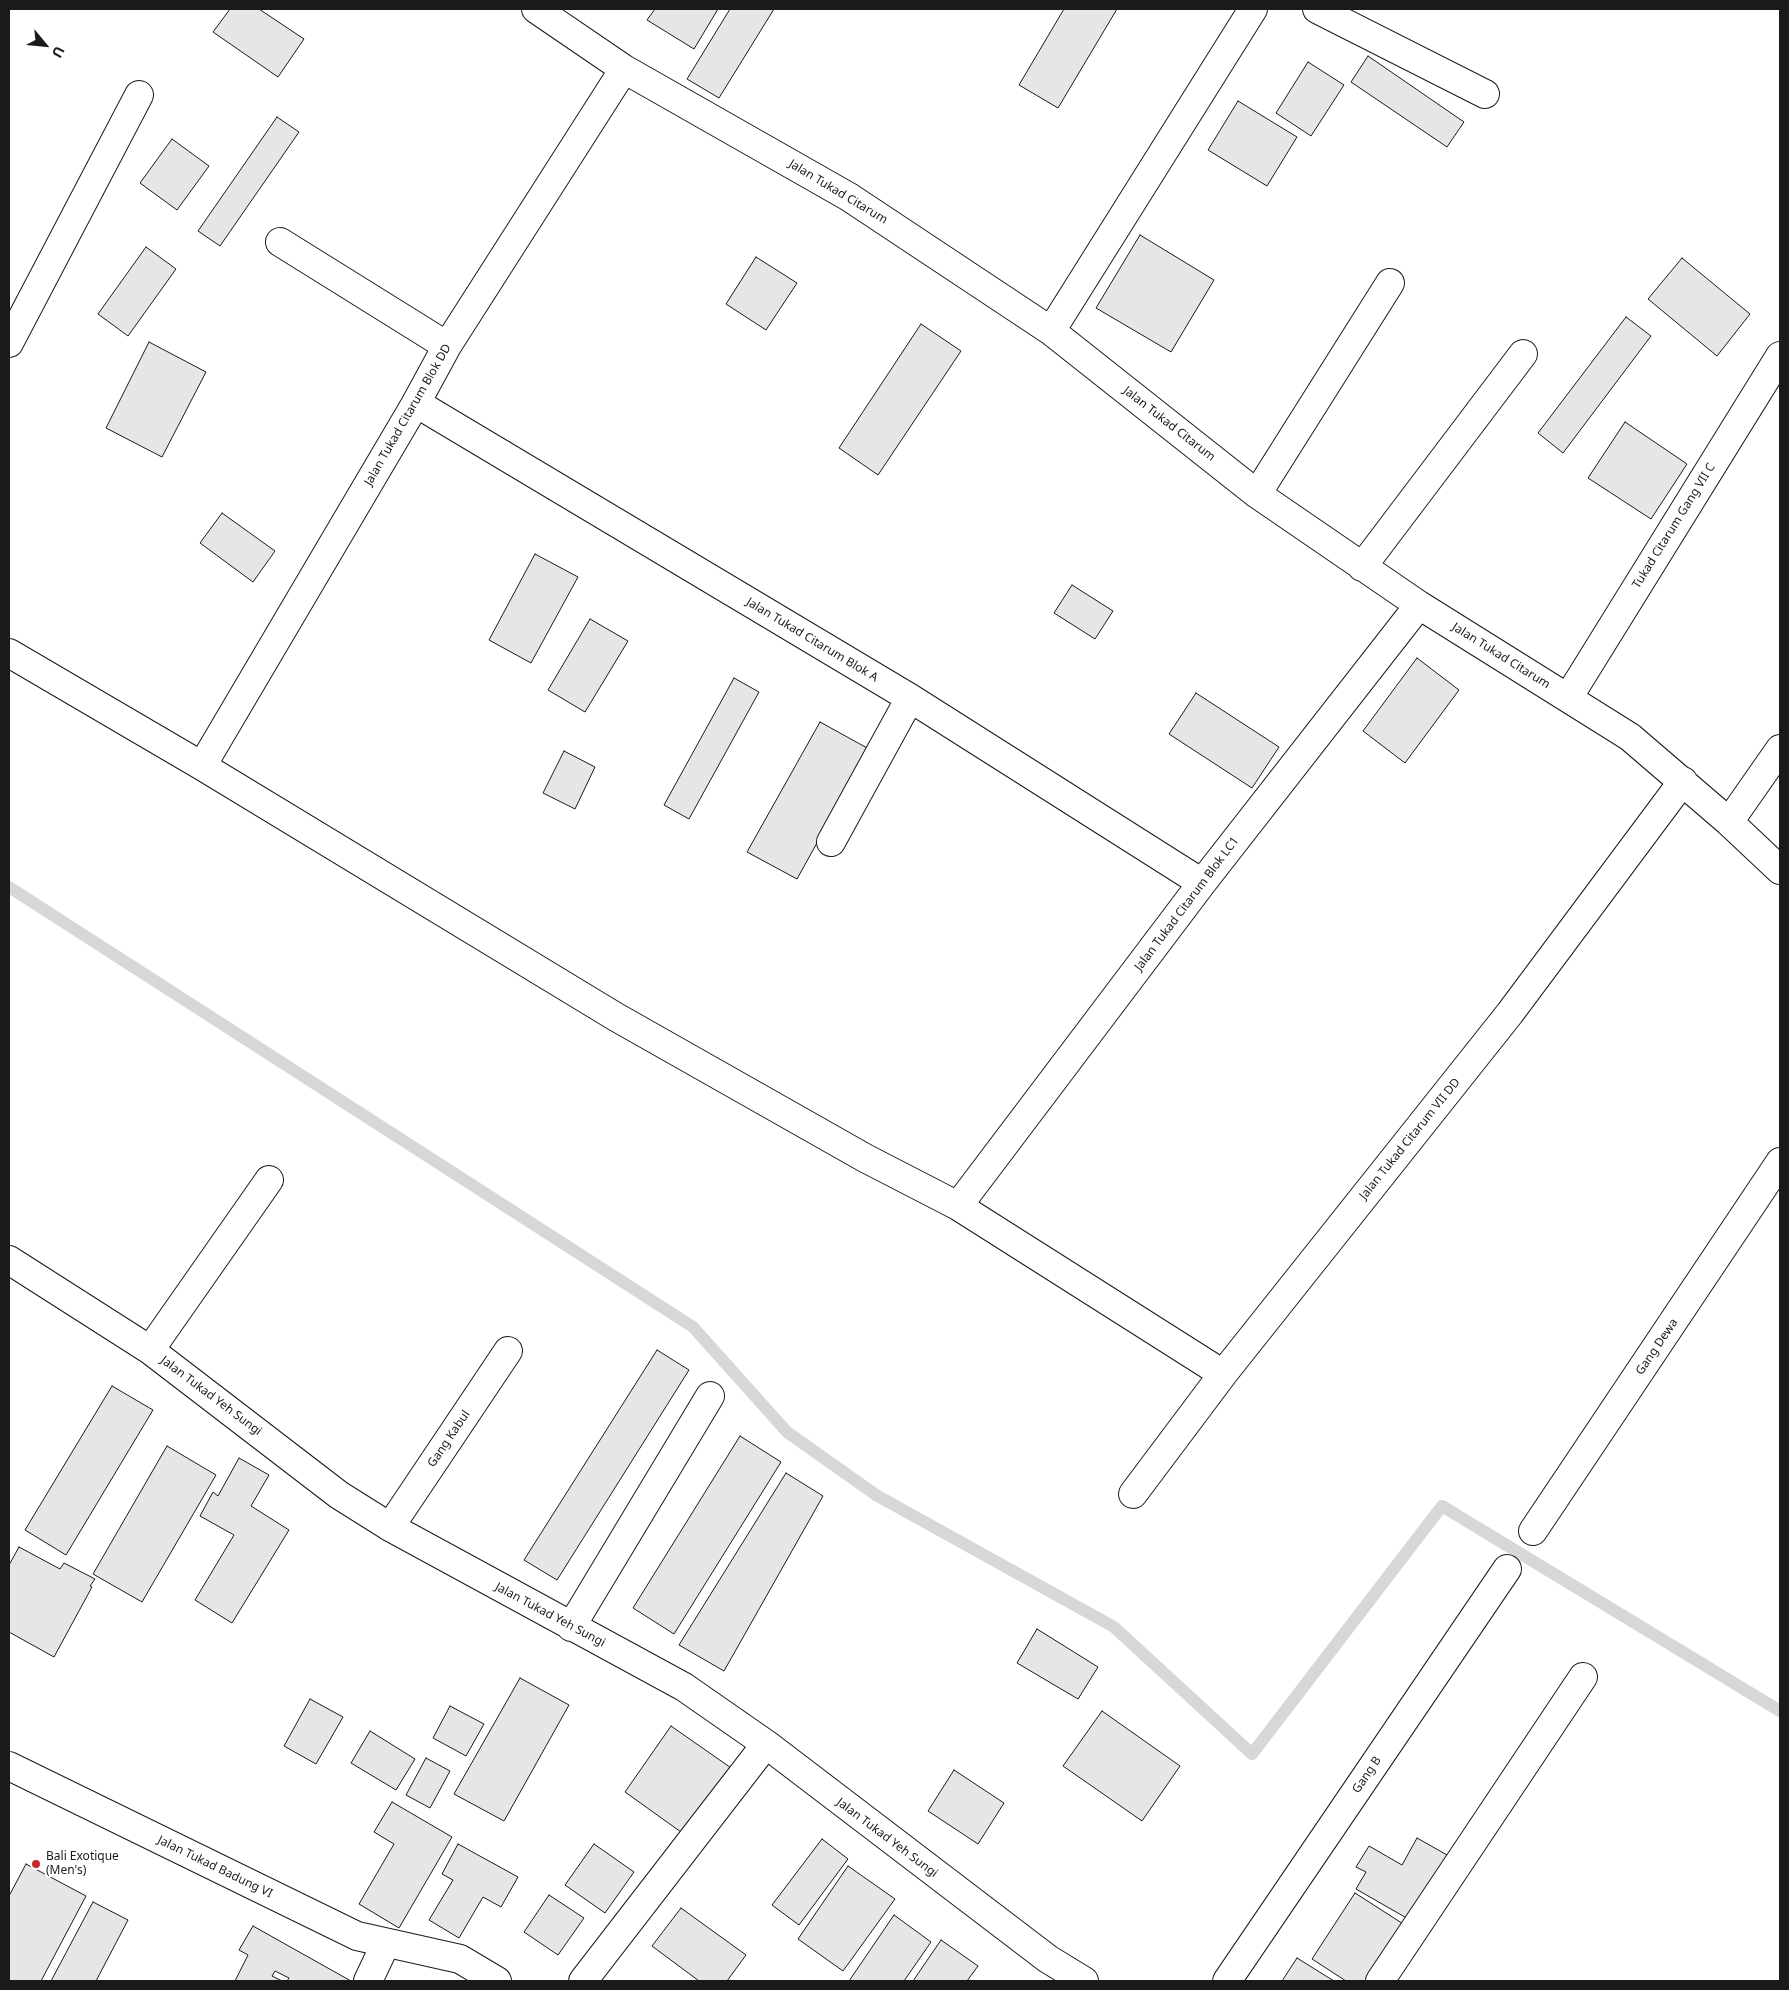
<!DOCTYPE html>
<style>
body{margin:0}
#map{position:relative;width:1789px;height:1990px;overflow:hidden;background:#fff;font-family:"Noto Sans",sans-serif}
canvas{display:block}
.frame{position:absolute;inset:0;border:10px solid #1a1a1a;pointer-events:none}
.north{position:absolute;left:20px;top:20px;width:50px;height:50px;-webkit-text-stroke:4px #fff;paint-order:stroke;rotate:118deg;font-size:14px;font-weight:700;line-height:20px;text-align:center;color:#1a1a1a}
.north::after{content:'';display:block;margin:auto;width:18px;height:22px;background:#1a1a1a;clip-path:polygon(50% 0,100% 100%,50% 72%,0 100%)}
</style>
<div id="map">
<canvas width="1789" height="1990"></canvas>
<div class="frame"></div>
<div class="north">U</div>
</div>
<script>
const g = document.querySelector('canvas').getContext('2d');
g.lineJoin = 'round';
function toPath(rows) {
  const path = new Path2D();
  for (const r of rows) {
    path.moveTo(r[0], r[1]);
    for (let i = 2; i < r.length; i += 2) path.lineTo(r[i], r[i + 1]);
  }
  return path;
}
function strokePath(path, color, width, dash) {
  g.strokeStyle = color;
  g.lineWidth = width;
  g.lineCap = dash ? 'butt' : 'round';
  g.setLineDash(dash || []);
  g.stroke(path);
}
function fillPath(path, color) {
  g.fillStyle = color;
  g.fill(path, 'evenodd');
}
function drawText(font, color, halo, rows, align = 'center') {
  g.font = font + ' "Noto Sans",sans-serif';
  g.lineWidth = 4;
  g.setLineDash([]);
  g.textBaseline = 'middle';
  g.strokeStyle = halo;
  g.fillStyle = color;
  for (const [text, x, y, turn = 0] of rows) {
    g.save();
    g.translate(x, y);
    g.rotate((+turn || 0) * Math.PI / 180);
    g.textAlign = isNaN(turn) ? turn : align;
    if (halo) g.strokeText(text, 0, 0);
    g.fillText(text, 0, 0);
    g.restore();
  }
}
strokePath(toPath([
 [9,887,693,1327,787,1432,876,1495,1114,1627,1252,1754,1442,1506,1780,1711]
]), '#d7d7d7', 12);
const building = toPath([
 [230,9,259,9,304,39,278,77,213,32,230,9],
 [655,9,718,9,694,49,647,20,655,9],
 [730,9,774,9,719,98,687,79,730,9],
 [1064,9,1117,9,1058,108,1019,85,1064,9],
 [1368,56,1464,122,1447,147,1351,82,1368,56],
 [1308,62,1344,85,1311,136,1276,113,1308,62],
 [1238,101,1297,137,1267,186,1208,150,1238,101],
 [277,117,299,132,220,246,198,231,277,117],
 [172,139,209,166,177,210,140,183,172,139],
 [1140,235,1214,280,1171,352,1096,308,1140,235],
 [146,247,176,269,128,336,98,314,146,247],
 [756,257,797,283,766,330,726,304,756,257],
 [1682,258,1750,314,1717,356,1648,299,1682,258],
 [1626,317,1651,336,1563,453,1538,433,1626,317],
 [921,324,961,351,878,475,839,448,921,324],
 [149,342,206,372,162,457,106,428,149,342],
 [1625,422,1687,464,1651,519,1588,478,1625,422],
 [222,513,275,551,253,582,200,543,222,513],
 [535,554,578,577,531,663,489,640,535,554],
 [1072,585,1113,611,1095,639,1054,613,1072,585],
 [590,619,628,641,585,712,548,690,590,619],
 [1417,658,1459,690,1405,763,1363,731,1417,658],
 [734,678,759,692,689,819,664,805,734,678],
 [1196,693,1279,747,1252,788,1169,734,1196,693],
 [820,722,869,749,797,879,747,852,820,722],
 [564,751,595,767,575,809,543,793,564,751],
 [657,1350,689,1370,557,1580,524,1560,657,1350],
 [112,1386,153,1410,66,1555,25,1530,112,1386],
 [740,1436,781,1462,674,1634,633,1608,740,1436],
 [167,1446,216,1475,142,1602,93,1574,167,1446],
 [239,1458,269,1475,251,1506,289,1530,232,1623,195,1600,234,1535,200,1516,213,1492,218,1496,239,1458],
 [786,1473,823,1496,724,1671,679,1645,786,1473],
 [19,1547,60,1569,64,1563,95,1579,90,1586,92,1587,54,1657,9,1632,9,1565,19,1547],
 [1037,1629,1098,1667,1078,1699,1017,1663,1037,1629],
 [520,1678,569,1705,504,1821,454,1794,520,1678],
 [310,1699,343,1717,316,1764,284,1746,310,1699],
 [450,1706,484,1724,466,1756,433,1738,450,1706],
 [1102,1711,1180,1766,1142,1821,1063,1766,1102,1711],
 [671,1726,734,1770,688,1837,625,1792,671,1726],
 [370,1731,415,1759,396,1790,351,1763,370,1731],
 [426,1758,450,1771,430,1808,406,1795,426,1758],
 [954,1770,1004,1803,978,1844,928,1811,954,1770],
 [392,1802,452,1837,399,1928,359,1904,394,1844,374,1832,392,1802],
 [1417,1838,1456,1860,1417,1924,1356,1889,1366,1872,1356,1867,1369,1846,1402,1865,1417,1838],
 [822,1839,848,1859,799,1925,772,1905,822,1839],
 [458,1844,518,1877,501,1907,483,1897,459,1938,429,1920,453,1880,442,1874,458,1844],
 [594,1844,634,1872,605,1913,565,1885,594,1844],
 [26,1864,86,1896,41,1981,9,1981,9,1896,26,1864],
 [848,1866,895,1899,843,1971,798,1939,848,1866],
 [1355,1893,1408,1927,1373,1981,1346,1981,1312,1959,1355,1893],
 [549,1895,584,1918,558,1955,524,1932,549,1895],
 [93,1902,128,1920,96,1981,51,1981,93,1902],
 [681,1908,746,1955,727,1981,699,1981,652,1946,681,1908],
 [894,1915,931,1942,904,1981,849,1981,894,1915],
 [253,1926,351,1981,287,1981,289,1978,275,1971,272,1976,282,1981,235,1981,248,1955,239,1950,253,1926],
 [941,1940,978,1966,967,1981,913,1981,941,1940],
 [1297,1958,1334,1981,1282,1981,1297,1958]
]);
fillPath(building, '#e6e6e6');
strokePath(building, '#1a1a1a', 1);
const minor = toPath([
 [536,9,624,69,849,197,1051,331,1257,494,1419,605,1630,737,1729,822,1780,870],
 [1317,9,1485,94],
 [280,242,447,346],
 [1051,331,1253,9],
 [9,343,139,95],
 [416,403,910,698,1202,883],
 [1257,494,1390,283],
 [1362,567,1523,354],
 [9,653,202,766,616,1017,865,1158,958,1206,1223,1374],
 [1568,698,1780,356],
 [202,766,416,403,447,346,624,69],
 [1729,822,1780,749],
 [831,842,910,698],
 [958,1206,1202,883,1419,605],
 [9,1260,150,1350,339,1495,390,1527,684,1687,766,1744,1048,1959,1084,1981],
 [150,1350,269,1180],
 [1133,1494,1223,1374,1510,1013,1683,781],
 [390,1527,508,1351],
 [1533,1531,1780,1162],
 [571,1627,710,1396],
 [9,1766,357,1936,460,1959,497,1981],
 [368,1981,386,1943],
 [583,1981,766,1744],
 [1227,1981,1507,1569],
 [1380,1981,1583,1677]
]);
strokePath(minor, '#1a1a1a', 30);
strokePath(minor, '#fff', 28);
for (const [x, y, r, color] of [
 [36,1864,5,"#c62828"]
]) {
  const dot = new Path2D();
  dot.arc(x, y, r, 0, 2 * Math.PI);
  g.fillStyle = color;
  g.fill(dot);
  strokePath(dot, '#fff', 2);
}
drawText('12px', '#1a1a1a', '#fff', [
 ["Jalan Tukad Citarum",838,192,31],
 ["Jalan Tukad Citarum Blok DD",408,415,-60],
 ["Jalan Tukad Citarum",1169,424,38],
 ["Tukad Citarum Gang VII C",1674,526,-58],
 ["Jalan Tukad Citarum Blok A",812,640,31],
 ["Jalan Tukad Citarum",1501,656,32],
 ["Jalan Tukad Citarum Blok LC1",1187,904,-53],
 ["Jalan Tukad Citarum VII DD",1410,1139,-51],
 ["Gang Dewa",1657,1347,-56],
 ["Jalan Tukad Yeh Sungi",211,1396,37],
 ["Gang Kabul",449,1439,-56],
 ["Jalan Tukad Yeh Sungi",550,1615,28],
 ["Gang B",1367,1775,-56],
 ["Jalan Tukad Yeh Sungi",887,1838,37],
 ["Jalan Tukad Badung VI",215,1867,26]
]);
drawText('12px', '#1a1a1a', '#fff', [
 ["Bali Exotique",46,1857],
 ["(Men's)",46,1871]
], 'left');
</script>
